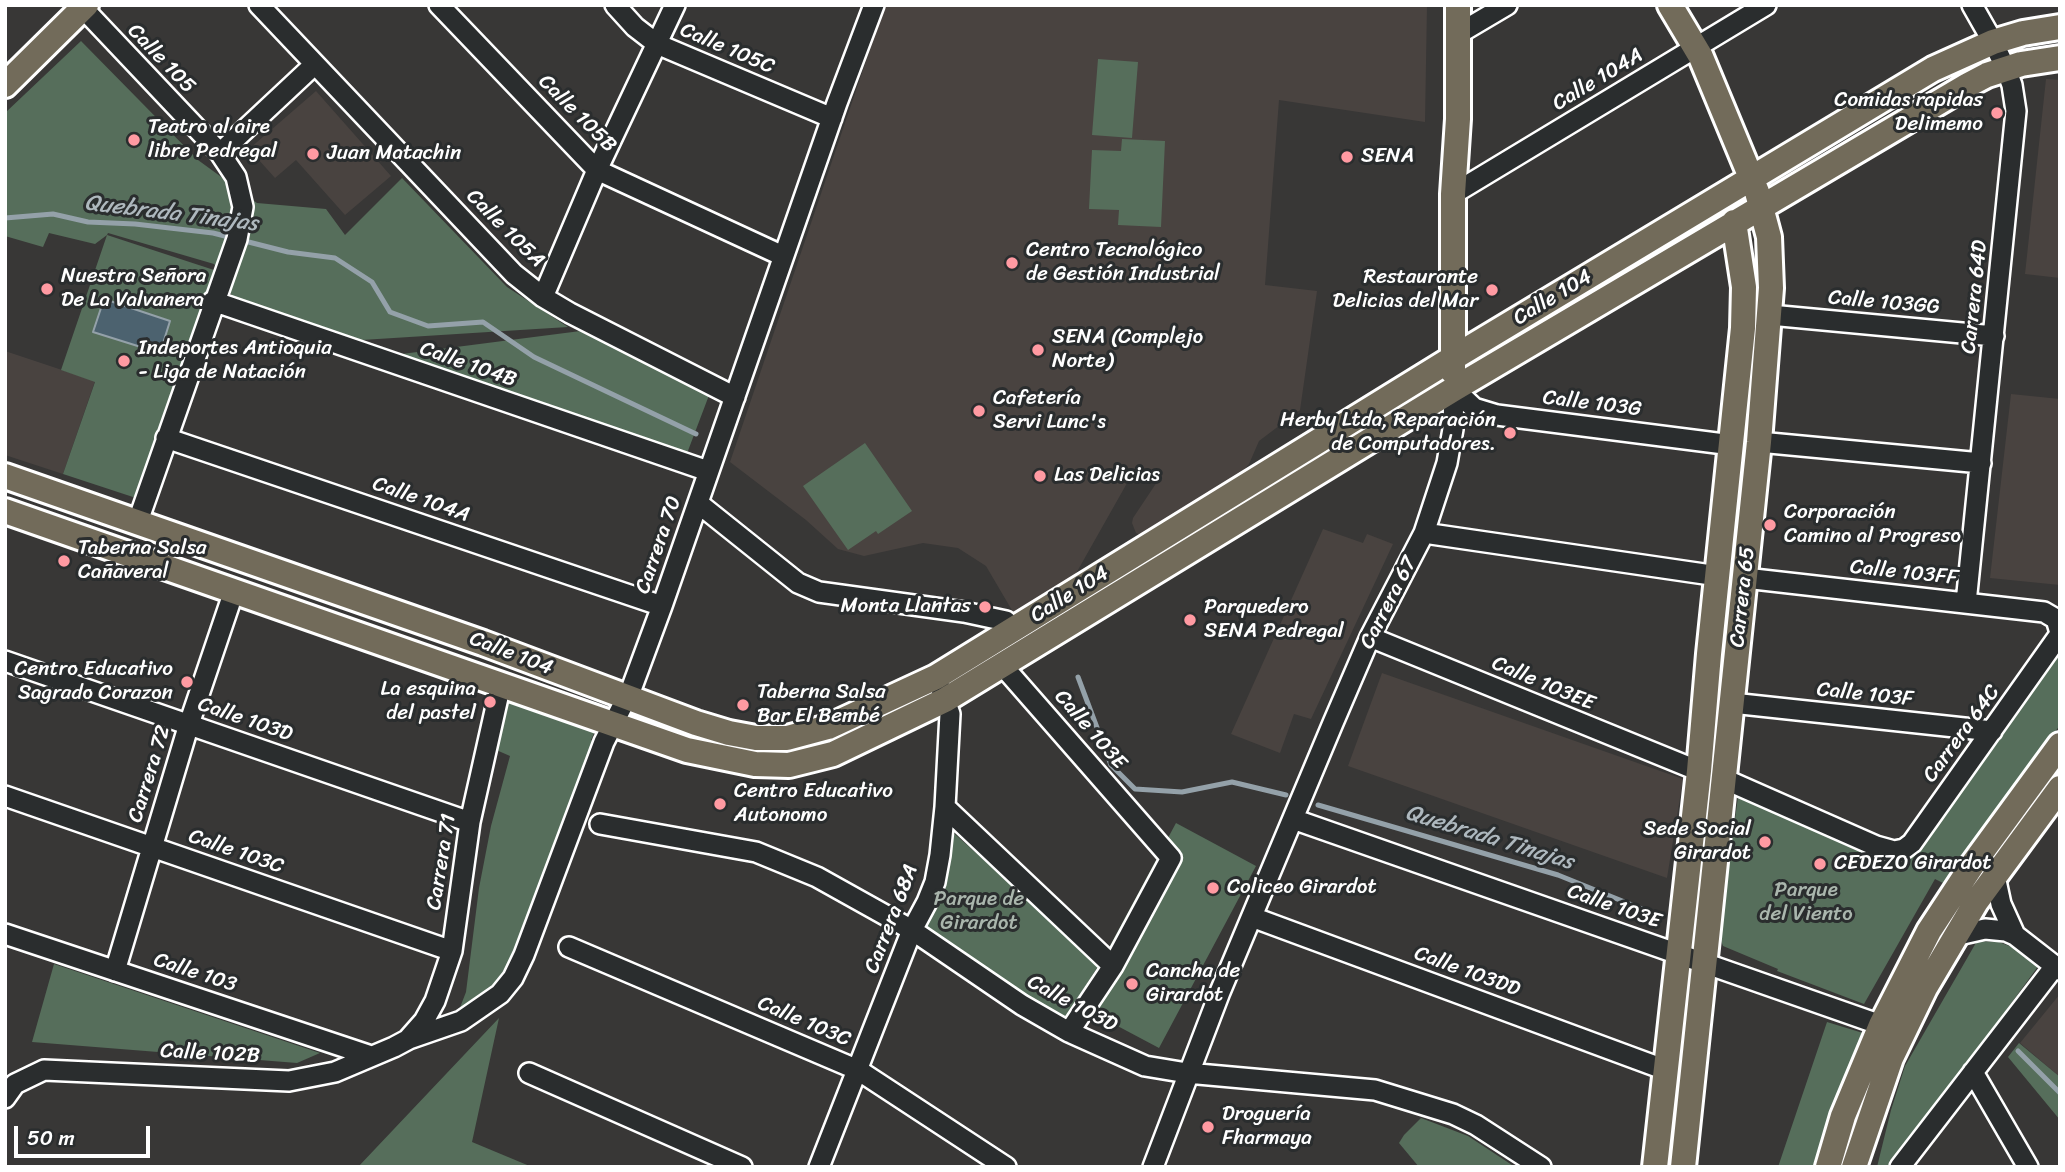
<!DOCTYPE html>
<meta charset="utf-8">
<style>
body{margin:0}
#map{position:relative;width:2065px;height:1172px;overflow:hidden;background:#383736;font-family:Sriracha,sans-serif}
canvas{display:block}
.frame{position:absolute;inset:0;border:7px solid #fff;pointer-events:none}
.scale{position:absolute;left:14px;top:1126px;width:136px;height:32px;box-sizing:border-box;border:4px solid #fff;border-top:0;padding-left:9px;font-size:21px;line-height:24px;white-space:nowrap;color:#fff;-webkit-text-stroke:5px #2a2d2e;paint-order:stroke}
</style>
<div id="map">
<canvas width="2065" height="1172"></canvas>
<div class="frame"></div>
<div class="scale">50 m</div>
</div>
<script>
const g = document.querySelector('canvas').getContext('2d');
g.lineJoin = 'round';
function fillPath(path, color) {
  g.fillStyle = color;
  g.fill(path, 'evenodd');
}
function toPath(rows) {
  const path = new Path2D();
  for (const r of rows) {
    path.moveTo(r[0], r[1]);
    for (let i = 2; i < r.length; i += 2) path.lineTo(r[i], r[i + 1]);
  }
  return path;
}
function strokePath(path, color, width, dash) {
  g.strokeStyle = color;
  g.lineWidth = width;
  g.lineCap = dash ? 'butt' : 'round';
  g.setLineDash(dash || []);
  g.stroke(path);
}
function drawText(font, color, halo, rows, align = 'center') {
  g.font = font + ' Sriracha,sans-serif';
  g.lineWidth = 6;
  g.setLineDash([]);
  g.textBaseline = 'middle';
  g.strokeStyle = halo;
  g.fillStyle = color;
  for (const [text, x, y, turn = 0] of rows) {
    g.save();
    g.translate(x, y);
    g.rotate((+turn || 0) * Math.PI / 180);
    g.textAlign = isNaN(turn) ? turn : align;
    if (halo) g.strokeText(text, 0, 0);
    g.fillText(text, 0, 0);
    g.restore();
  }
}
fillPath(toPath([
 [885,5,1427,5,1425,122,1279,100,1265,285,1317,291,1300,410,1259,441,1249,464,1229,487,1144,537,1136,533,1132,523,1133,518,1157,482,1135,469,1074,577,1013,612,986,566,958,548,923,543,864,556,838,549,806,520,730,462],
 [2046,79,2060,80,2060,278,2025,274],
 [316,91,391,176,345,215,296,160,275,178,249,149],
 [5,351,95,381,63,474,5,455],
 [2011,394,2060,399,2060,585,1990,578],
 [1323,529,1363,543,1367,534,1393,544,1311,719,1294,714,1280,753,1231,734],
 [1382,673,1683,779,1667,878,1348,766],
 [2060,994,2060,1077,2020,1043]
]), '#494340');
fillPath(toPath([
 [81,41,198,160,257,203,326,209,345,235,402,178,507,287,568,327,346,341,234,299,214,264,108,233,107,235,214,270,136,498,63,474,95,382,61,370,107,235,95,244,49,233,43,247,5,236,5,113],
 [1098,59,1138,62,1132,138,1092,135],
 [1122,139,1165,141,1161,227,1118,225,1119,210,1089,209,1092,150,1121,151],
 [596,329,711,390,686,456,394,355],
 [865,443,912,511,878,534,876,531,848,550,803,486],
 [2060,653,2060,725,1945,884,1935,879,1864,1004,1777,971,1778,969,1723,946,1719,935,1738,797,1901,864],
 [509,700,595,731,591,740,599,743,510,975,456,1018,466,992,479,888,491,826,510,756,494,749,501,706,507,708],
 [1176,823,1256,866,1159,1048,1078,1005],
 [948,828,1100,963,1064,1020,922,927],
 [1977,941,1999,942,2017,949,2039,965,1892,1167,1877,1167,1891,1110,1905,1066],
 [54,964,320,1053,297,1063,32,1042],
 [499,1018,472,1142,532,1167,358,1167],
 [1827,1022,1863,1033,1815,1167,1778,1167],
 [2019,1043,2060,1077,2060,1120,2008,1057],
 [1421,1118,1468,1136,1515,1167,1419,1167,1399,1143,1404,1135]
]), '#566e5b');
const water = toPath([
 [104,299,170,321,160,353,93,332,104,299]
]);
fillPath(water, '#4c626f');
strokePath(water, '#94a1a9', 2);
strokePath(toPath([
 [5,218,53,214,88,222,135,224,213,233,288,252,335,258,372,282,390,312,428,326,483,322,534,357,696,434],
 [1078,677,1111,765,1135,789,1182,792,1232,782,1286,795],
 [1318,805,1558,875,1647,911],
 [2018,1051,2060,1093]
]), '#94a1a9', 5);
const minor = toPath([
 [80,5,220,153,236,177,243,207,237,239,138,521],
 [259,5,514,274,543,297,570,313,735,397],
 [439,5,597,170,783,256],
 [615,5,635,27,657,44,832,118],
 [1458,34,1507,5],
 [220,153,314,65],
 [1453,194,1766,5],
 [543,297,597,170,675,5],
 [213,301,708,471],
 [1770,315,1994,336],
 [1454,389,1474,408,1497,415,1732,445],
 [166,438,662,606],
 [1759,442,1981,463],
 [698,503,798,583,819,592,964,612,1006,621,1015,629],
 [1424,533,1718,576],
 [1745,578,2044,612,2056,619,2060,633],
 [1966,603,2016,111,2012,85,2006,69,1993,42,1972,5],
 [1370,637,1699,771],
 [5,661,470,822],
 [1002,665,1171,858,1113,966,1069,1032],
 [1732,703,1992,731],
 [1724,779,1876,846,1894,851,1904,849,1912,843,2060,634],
 [5,796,452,951],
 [945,807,1113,966],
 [1293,819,1881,1025],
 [600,824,756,852,817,877,912,930,1022,1005,1069,1032,1145,1066,1187,1073,1375,1090,1453,1114,1476,1125,1541,1167],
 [1995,876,2001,904,2015,935],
 [1252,917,1666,1070],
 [5,934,371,1056],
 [1954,936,1985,929,2006,931,2015,935,2060,970],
 [569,947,858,1070,1006,1167],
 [115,971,189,724,234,591],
 [409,1038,424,1021,435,1001,452,951,470,822,501,684],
 [1973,1072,2028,1167],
 [529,1073,742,1167],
 [5,1098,15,1084,44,1070,289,1081,335,1072,394,1047,409,1039,461,1021,500,994,513,978,524,955,604,742,632,687,662,606,837,103,874,5],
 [819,1167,912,930,927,902,935,882,940,855,945,807,950,714,941,689],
 [1153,1167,1220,992,1333,723,1370,637,1424,533,1447,463,1453,429,1454,389],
 [1900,1167,2055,966]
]);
const major = toPath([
 [1670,5,1701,57,1757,192,1769,237,1771,288,1759,442,1683,1167],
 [5,85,86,5],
 [1453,372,1453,194,1458,119,1458,5],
 [5,476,483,643,696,723,729,733,756,738,787,738,828,727,936,677,1453,358,1933,69,1993,42,2023,33,2060,27],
 [5,511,687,750,755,764,789,765,833,754,945,700,1454,389,1968,85,1987,75,2021,64,2060,58],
 [1655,1167,1699,771,1709,654,1743,328,1744,287,1734,222],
 [1828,1167,1843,1116,1881,1025,1929,931,1973,864,2060,745],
 [1854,1167,1891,1058,1925,988,1976,902,2060,788]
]);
strokePath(minor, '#fff', 24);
strokePath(major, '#fff', 30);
strokePath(minor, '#2a2d2e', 19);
strokePath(major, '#726b5a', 24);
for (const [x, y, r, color] of [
 [1997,113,7,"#ff9aa2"],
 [134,140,7,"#ff9aa2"],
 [313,154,7,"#ff9aa2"],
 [1347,157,7,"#ff9aa2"],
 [1012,263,7,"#ff9aa2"],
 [47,289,7,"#ff9aa2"],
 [1492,290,7,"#ff9aa2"],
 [1038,350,7,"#ff9aa2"],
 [124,361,7,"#ff9aa2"],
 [979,411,7,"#ff9aa2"],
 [1510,433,7,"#ff9aa2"],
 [1040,476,7,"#ff9aa2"],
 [1770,525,7,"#ff9aa2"],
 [64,561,7,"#ff9aa2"],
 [985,607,7,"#ff9aa2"],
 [1190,620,7,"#ff9aa2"],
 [187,682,7,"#ff9aa2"],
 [490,702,7,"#ff9aa2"],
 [743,705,7,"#ff9aa2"],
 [720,804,7,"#ff9aa2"],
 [1765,842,7,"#ff9aa2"],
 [1820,864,7,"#ff9aa2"],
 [1213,888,7,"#ff9aa2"],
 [1132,984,7,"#ff9aa2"],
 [1208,1127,7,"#ff9aa2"]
]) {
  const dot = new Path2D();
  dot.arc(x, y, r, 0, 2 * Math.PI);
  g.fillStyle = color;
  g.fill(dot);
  strokePath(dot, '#2a2d2e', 2.5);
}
drawText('21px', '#fff', '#2a2d2e', [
 ["Calle 105C",727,49,23],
 ["Calle 105",161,59,46],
 ["Calle 104A",1598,80,-31],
 ["Calle 105B",577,114,45],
 ["Calle 105A",505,229,45],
 ["Carrera 64D",1975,297,-84],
 ["Calle 104",1553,298,-31],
 ["Calle 103GG",1884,303,5],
 ["Calle 104B",468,365,19],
 ["Calle 103G",1592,404,7],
 ["Calle 104A",421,500,19],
 ["Carrera 70",659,545,-71],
 ["Calle 103FF",1904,573,6],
 ["Calle 104",1070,595,-32],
 ["Carrera 65",1743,597,-84],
 ["Carrera 67",1389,603,-63],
 ["Calle 104",511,654,21],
 ["Calle 103EE",1543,684,23],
 ["Calle 103F",1865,695,6],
 ["Calle 103D",245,720,19],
 ["Calle 103E",1090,730,49],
 ["Carrera 64C",1962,734,-54],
 ["Carrera 72",150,774,-73],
 ["Calle 103C",236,852,19],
 ["Carrera 71",442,862,-81],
 ["Calle 103E",1614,907,19],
 ["Carrera 68A",892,919,-69],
 ["Calle 103DD",1467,972,20],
 ["Calle 103",195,973,18],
 ["Calle 103D",1072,1004,28],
 ["Calle 103C",804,1022,23],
 ["Calle 102B",210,1054,3]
]);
drawText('21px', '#fff', '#2a2d2e', [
 ["Comidas rapidas",1983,101,"right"],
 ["Delimemo",1983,125,"right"],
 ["Teatro al aire",148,128],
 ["libre Pedregal",148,152],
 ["Juan Matachin",327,154],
 ["SENA",1361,157],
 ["Centro Tecnológico",1026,251],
 ["de Gestión Industrial",1026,275],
 ["Nuestra Señora",61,277],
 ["De La Valvanera",61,301],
 ["Restaurante",1478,278,"right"],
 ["Delicias del Mar",1478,302,"right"],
 ["SENA (Complejo",1052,338],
 ["Norte)",1052,362],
 ["Indeportes Antioquia",138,349],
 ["- Liga de Natación",138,373],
 ["Cafetería",993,399],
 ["Servi Lunc's",993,423],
 ["Herby Ltda, Reparación",1496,421,"right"],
 ["de Computadores.",1496,445,"right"],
 ["Las Delicias",1054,476],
 ["Corporación",1784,513],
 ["Camino al Progreso",1784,537],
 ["Taberna Salsa",78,549],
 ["Cañaveral",78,573],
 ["Monta Llantas",971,607,"right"],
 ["Parquedero",1204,608],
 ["SENA Pedregal",1204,632],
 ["Centro Educativo",173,670,"right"],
 ["Sagrado Corazon",173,694,"right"],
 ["La esquina",476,690,"right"],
 ["del pastel",476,714,"right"],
 ["Taberna Salsa",757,693],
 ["Bar El Bembé",757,717],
 ["Centro Educativo",734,792],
 ["Autonomo",734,816],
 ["Sede Social",1751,830,"right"],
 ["Girardot",1751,854,"right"],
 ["CEDEZO Girardot",1834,864],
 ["Coliceo Girardot",1227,888],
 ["Cancha de",1146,972],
 ["Girardot",1146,996],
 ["Droguería",1222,1115],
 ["Fharmaya",1222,1139]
], 'left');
drawText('21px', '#aab6ad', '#2a2d2e', [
 ["Parque",1806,891],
 ["del Viento",1806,915],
 ["Parque de",979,900],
 ["Girardot",979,924]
]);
drawText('italic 23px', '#aeb8be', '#2a2d2e', [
 ["Quebrada Tinajas",171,214,7],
 ["Quebrada Tinajas",1489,838,17]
]);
</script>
